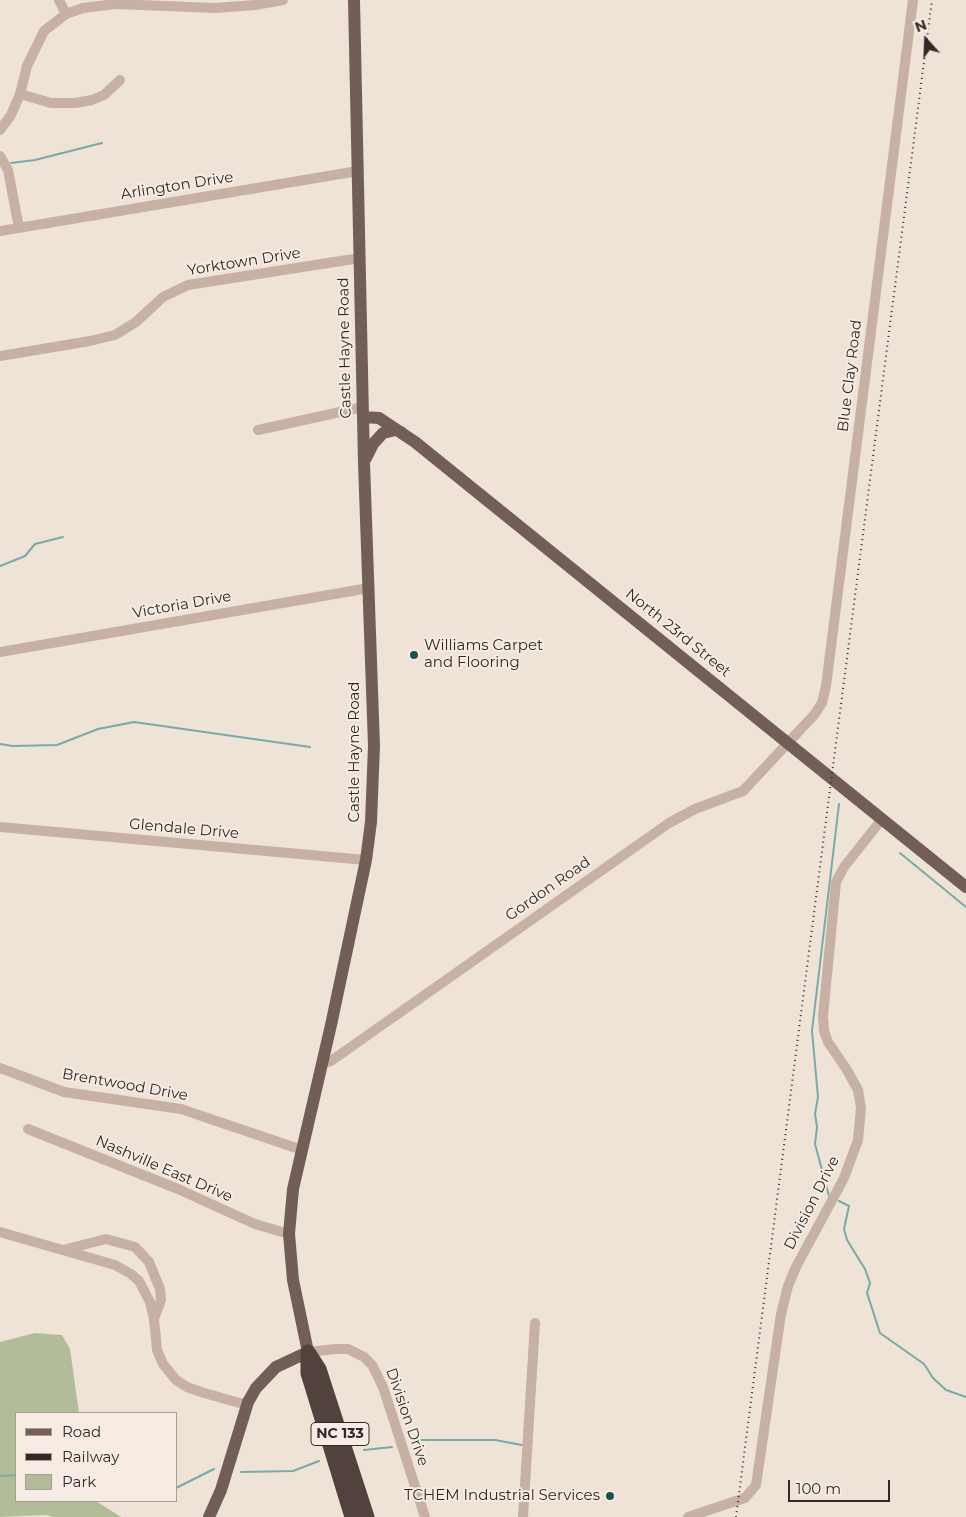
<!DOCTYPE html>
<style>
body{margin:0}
#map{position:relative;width:966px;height:1517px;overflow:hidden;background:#efe2d7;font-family:Montserrat,sans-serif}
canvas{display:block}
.legend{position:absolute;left:15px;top:1412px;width:162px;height:90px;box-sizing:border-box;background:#f7ece3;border:1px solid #a89e97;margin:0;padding:6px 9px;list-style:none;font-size:15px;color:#322825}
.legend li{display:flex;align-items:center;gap:10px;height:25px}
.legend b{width:25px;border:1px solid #a89e97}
.north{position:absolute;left:901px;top:15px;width:50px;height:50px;-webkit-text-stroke:4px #f7ece3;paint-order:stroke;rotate:340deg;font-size:14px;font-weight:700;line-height:20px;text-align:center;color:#322825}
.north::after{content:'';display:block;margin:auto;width:18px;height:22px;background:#322825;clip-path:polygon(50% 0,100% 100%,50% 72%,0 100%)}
.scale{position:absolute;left:788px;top:1480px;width:102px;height:22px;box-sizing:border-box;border:2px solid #322825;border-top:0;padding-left:6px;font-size:15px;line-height:18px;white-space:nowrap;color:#322825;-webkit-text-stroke:4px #f7ece3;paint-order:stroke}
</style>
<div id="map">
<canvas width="966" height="1517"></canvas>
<ul class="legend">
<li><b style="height:6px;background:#735e57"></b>Road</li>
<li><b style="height:6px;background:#322825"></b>Railway</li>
<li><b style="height:14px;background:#b3bc99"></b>Park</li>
</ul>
<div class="north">N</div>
<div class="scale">100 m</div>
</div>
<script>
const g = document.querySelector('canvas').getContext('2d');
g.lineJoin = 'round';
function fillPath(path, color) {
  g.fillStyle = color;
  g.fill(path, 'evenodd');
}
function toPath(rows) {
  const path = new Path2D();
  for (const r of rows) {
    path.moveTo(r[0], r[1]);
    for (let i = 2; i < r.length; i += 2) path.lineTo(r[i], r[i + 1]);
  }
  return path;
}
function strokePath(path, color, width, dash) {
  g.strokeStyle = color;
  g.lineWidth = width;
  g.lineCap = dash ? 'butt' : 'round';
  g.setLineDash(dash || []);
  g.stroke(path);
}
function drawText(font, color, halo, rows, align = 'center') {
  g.font = font + ' Montserrat,sans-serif';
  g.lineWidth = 4;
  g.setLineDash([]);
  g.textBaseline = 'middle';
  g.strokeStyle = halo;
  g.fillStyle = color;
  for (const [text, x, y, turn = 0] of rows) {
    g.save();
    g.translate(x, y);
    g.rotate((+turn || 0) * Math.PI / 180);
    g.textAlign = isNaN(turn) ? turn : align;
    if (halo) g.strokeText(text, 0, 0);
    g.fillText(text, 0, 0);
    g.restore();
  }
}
fillPath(toPath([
 [35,1333,62,1335,70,1349,79,1413,16,1413,16,1501,96,1501,121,1517,53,1517,46,1515,0,1517,0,1342]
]), '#b3bc99');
strokePath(toPath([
 [11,163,35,160,102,143],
 [0,566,25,556,35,544,63,537],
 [0,744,13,746,57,745,98,729,134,722,310,747],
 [900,853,966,907],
 [829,1196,815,1144,817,1127,815,1114,818,1097,812,1031,839,804],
 [839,1201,849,1206,844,1229,847,1240,865,1269,870,1283,867,1293,880,1333,924,1364,933,1378,946,1390,966,1397],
 [415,1440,495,1440,522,1445],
 [364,1450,392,1447],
 [241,1472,293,1471,319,1461],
 [0,1476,16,1475],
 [176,1488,214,1469]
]), '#78aaa8', 2);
strokePath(toPath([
 [59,0,66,14],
 [20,94,51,103,75,103,92,100,104,95,120,80],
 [0,130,11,115,20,94,27,66,44,31,66,14,83,8,115,4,215,8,255,5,283,0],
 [0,156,8,170,19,228],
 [0,231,358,171],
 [0,356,90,341,115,335,136,322,163,297,188,285,360,258],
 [258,430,363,407],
 [0,652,369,588],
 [0,827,366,860],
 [322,1063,331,1061,669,823,695,809,743,791,814,715,822,703,826,686,913,0],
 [0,1068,64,1092,181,1109,302,1150],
 [28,1129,178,1189,255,1224,289,1234],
 [0,1232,115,1265,131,1274,139,1281,150,1302,154,1319,157,1350,163,1364,176,1380,187,1387,204,1393,247,1405],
 [67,1249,106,1239,135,1247,149,1262,160,1289,161,1300,154,1319],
 [308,1352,336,1349,348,1349,364,1357,372,1365,383,1387,425,1517],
 [523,1517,535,1323],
 [688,1517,745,1498,756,1485,781,1314,788,1286,796,1267,844,1178,858,1140,861,1108,858,1090,847,1070,828,1042,824,1031,823,1016,836,882,844,867,882,819]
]), '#c6b1a4', 10);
strokePath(toPath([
 [363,417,379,418,415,442,966,887],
 [366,458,373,444,383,433,396,430,401,432],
 [209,1517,221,1490,248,1402,256,1388,276,1367,308,1352,293,1280,289,1234,293,1189,331,1025,366,860,371,822,374,746,364,463,354,0]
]), '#735e57', 12);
strokePath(toPath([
 [308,1352,319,1369,367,1517],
 [308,1352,308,1373,352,1517]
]), '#52423d', 15);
strokePath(toPath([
 [736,1517,932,0]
]), '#322825', 2, [1, 4]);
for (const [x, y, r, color] of [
 [414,655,5,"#1e5050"],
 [610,1496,5,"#1e5050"]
]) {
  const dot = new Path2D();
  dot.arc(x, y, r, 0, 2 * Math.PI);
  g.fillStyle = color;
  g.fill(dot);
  strokePath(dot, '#f7ece3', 2);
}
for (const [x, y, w] of [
 [340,1434,58]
]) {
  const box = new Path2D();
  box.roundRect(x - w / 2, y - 11.5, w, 23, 4);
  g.fillStyle = '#f7ece3';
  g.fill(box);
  strokePath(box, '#322825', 1);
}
drawText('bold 14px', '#322825', null, [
 ["NC 133",340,1434]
]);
drawText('15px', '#322825', '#f7ece3', [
 ["Arlington Drive",177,186,-9],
 ["Yorktown Drive",244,262,-9],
 ["Castle Hayne Road",345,348,-91],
 ["Blue Clay Road",850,376,-83],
 ["Victoria Drive",182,605,-10],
 ["North 23rd Street",678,633,39],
 ["Castle Hayne Road",355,752,-90],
 ["Glendale Drive",184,829,5],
 ["Gordon Road",548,889,-35],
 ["Brentwood Drive",125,1085,10],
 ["Nashville East Drive",164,1169,23],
 ["Division Drive",812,1203,-63],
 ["Division Drive",407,1417,71]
]);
drawText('15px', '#322825', '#f7ece3', [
 ["Williams Carpet",424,646],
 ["and Flooring",424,663],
 ["TCHEM Industrial Services",600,1496,"right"]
], 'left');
</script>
